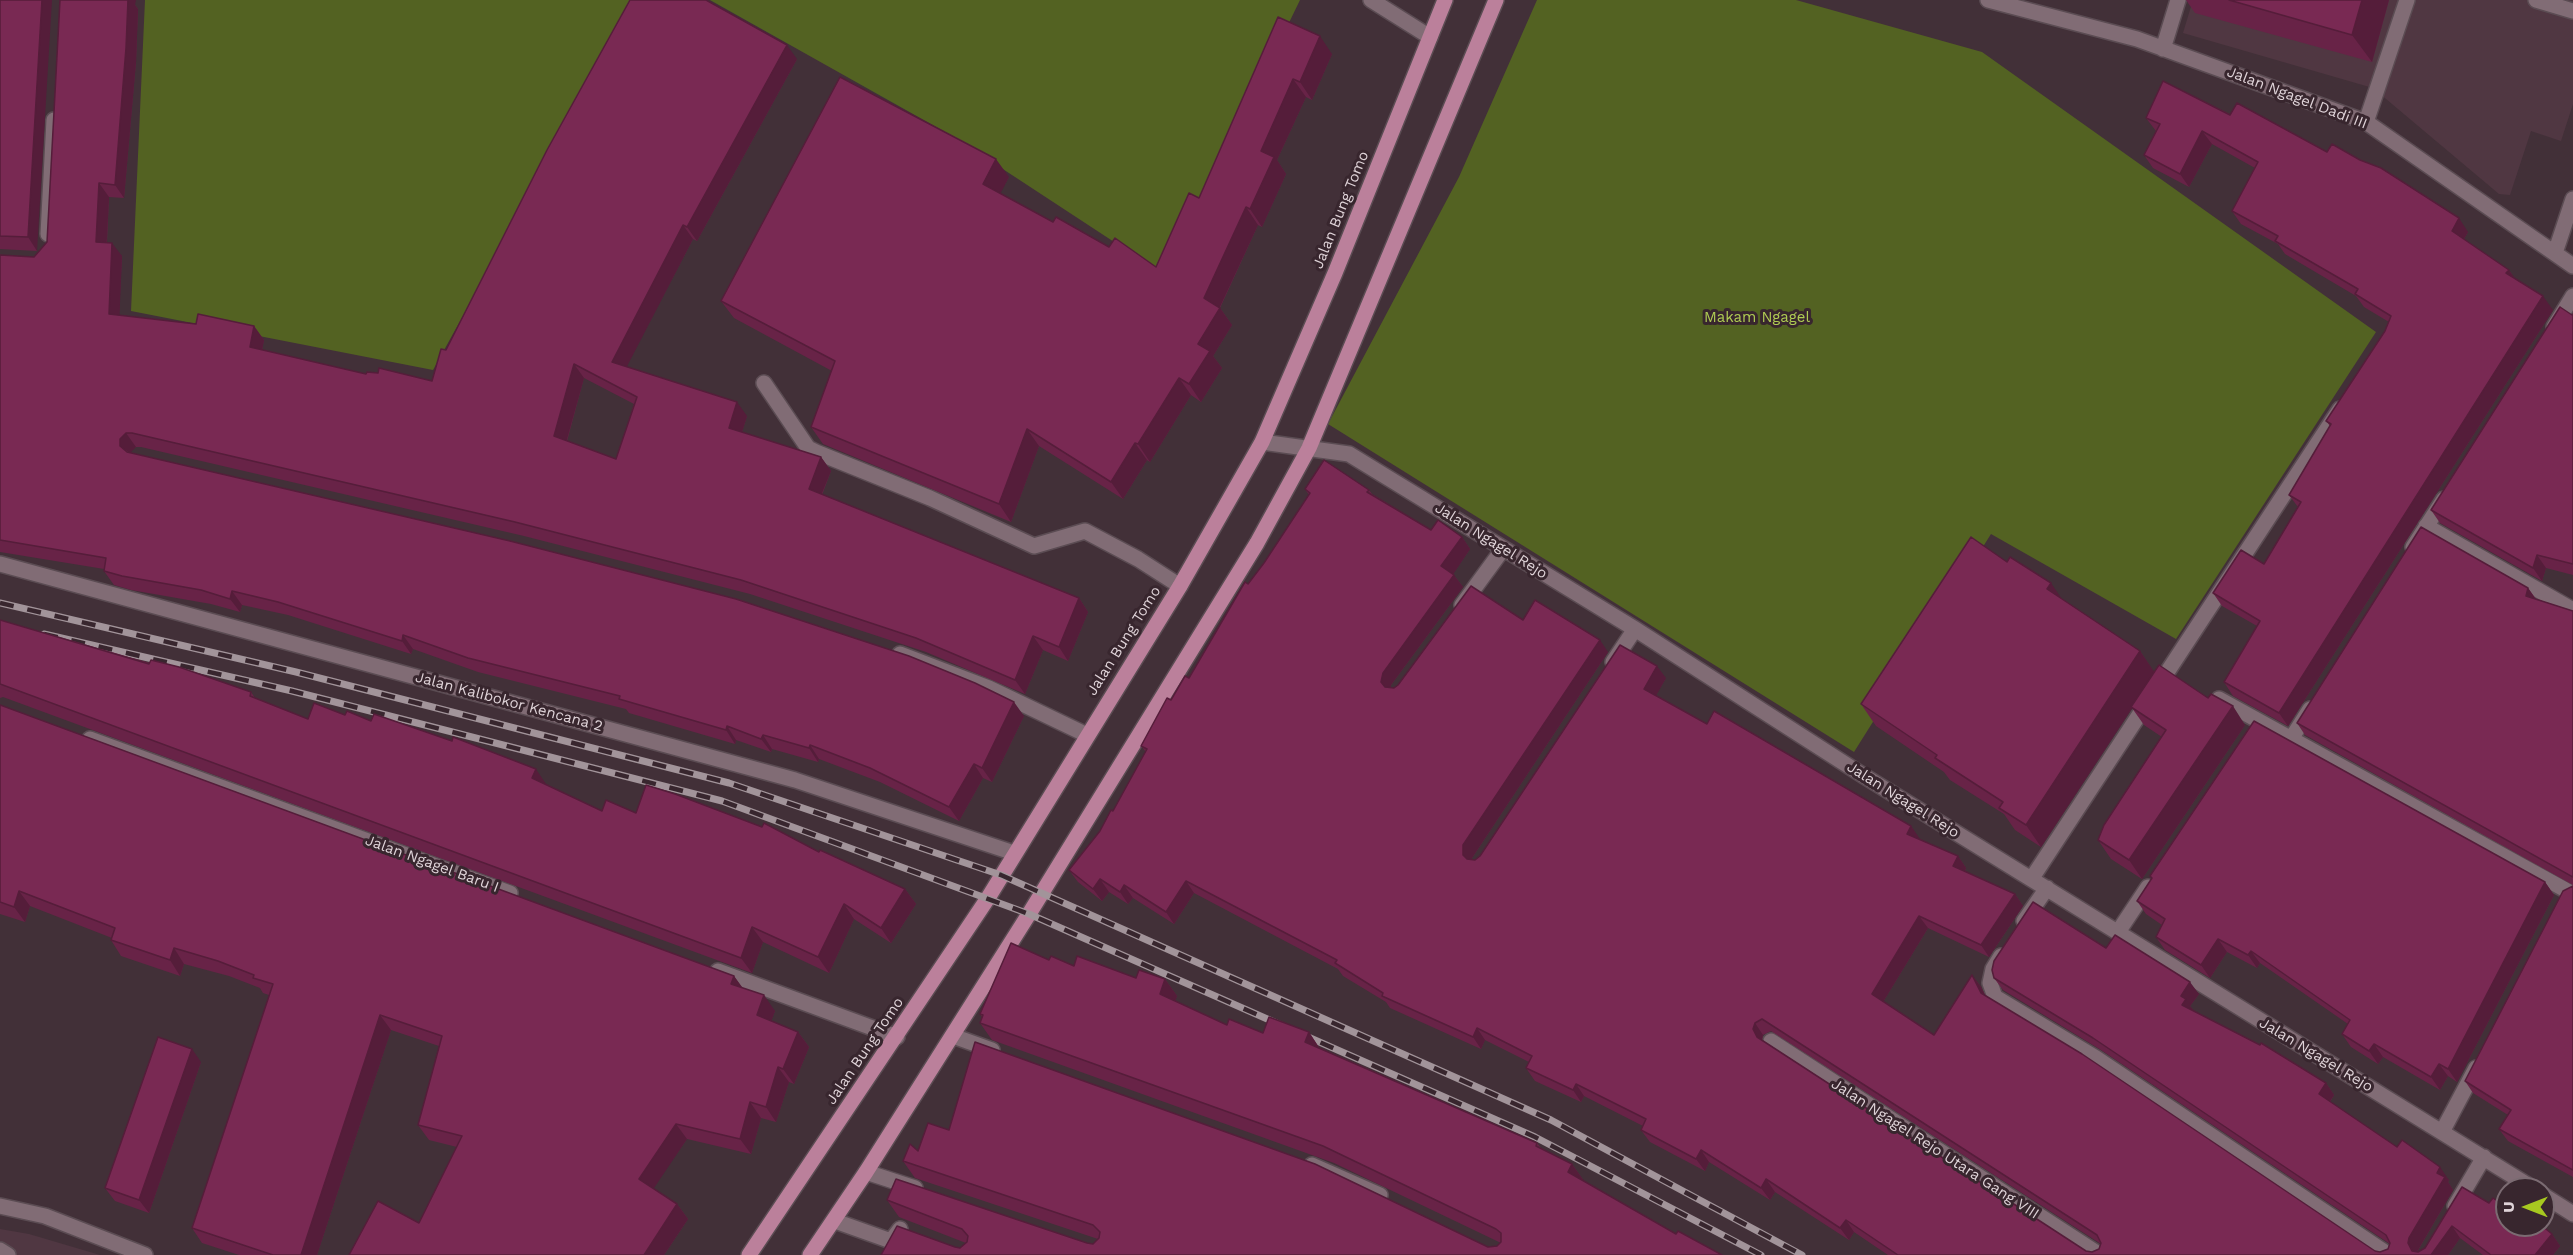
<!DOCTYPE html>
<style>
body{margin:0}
#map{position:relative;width:2573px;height:1255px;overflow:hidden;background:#423038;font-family:"Work Sans",sans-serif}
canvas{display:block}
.north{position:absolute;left:2495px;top:1177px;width:60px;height:60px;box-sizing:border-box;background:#38262e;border:2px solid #7b6b72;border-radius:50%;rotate:270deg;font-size:16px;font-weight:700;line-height:24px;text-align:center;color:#dfd3d8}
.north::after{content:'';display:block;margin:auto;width:21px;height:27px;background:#a7c820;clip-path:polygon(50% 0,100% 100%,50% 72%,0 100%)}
</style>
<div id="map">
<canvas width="2573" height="1255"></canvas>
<div class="north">U</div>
</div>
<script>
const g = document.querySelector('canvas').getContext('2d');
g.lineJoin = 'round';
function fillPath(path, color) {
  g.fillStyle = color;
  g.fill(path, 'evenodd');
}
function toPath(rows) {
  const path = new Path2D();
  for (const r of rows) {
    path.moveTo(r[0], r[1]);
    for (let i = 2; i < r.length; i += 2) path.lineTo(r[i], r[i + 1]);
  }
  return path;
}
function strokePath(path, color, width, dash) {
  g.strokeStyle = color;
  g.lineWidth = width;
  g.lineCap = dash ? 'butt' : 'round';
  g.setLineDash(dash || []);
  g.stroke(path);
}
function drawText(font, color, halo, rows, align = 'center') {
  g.font = font + ' "Work Sans",sans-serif';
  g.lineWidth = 6;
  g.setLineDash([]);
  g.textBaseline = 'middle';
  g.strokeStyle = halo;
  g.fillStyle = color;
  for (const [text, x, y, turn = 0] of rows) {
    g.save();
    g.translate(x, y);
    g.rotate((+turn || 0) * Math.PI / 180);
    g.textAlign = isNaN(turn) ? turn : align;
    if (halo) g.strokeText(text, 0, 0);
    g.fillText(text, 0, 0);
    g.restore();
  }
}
fillPath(toPath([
 [2193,0,2573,0,2573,104,2561,141,2531,131,2510,195,2499,194,2373,88,2183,33],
 [0,1229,29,1234,100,1255,0,1255]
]), '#503742');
fillPath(toPath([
 [145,0,638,0,433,370,131,311],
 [710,0,1300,0,1166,276,954,137],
 [1537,0,1796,0,1982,52,2376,332,2176,639,1991,534,1854,752,1328,424,1459,177]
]), '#536222');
const minor = toPath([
 [1371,0,1430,37],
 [1988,0,2137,39,2366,122,2573,266],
 [2536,0,2573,11],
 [2163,49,2178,0],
 [2366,122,2407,0],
 [48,234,54,120],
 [2555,253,2573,199],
 [2554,327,2573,296],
 [764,383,808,448,816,452,930,498,1034,546,1085,531,1138,559,1180,586],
 [1262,442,1349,454,1635,629,1864,776,2534,1189],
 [2426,526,2573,610],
 [2413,547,2444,499],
 [0,564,795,780,1014,853],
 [1462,605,1503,549],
 [900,654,989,688,1087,735],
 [1613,662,1635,629],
 [2219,699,2573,894],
 [90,739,510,893],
 [2291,739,2310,709],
 [2032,878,2340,409],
 [2024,921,2047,888],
 [2118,932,2148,887],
 [2001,956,1993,969,1990,983,1995,997,2096,1058,2389,1255],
 [718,971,897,1037],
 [953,1036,992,1050],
 [1771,1041,2100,1255],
 [2442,1132,2476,1068],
 [1312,1165,1380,1195],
 [866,1172,915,1188],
 [2543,1195,2573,1214],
 [0,1206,45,1216,145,1255],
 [2455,1206,2484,1157],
 [835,1221,891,1241,900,1229],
 [0,1250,8,1255]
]);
const major = toPath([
 [749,1255,988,898,1180,586,1262,442,1335,273,1445,0],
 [810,1255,866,1172,1029,914,1257,543,1309,448,1496,0]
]);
strokePath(minor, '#5b4c53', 18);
strokePath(major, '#5b4c53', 18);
strokePath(minor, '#816c75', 15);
strokePath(major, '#bb809b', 15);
const rail = toPath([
 [0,603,296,672,729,783,1001,875,1551,1120,1802,1255],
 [44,634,292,691,722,801,1029,914,1535,1137,1761,1255]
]);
strokePath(rail, '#a2949a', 7);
strokePath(rail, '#38262e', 4.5, [14]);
fillPath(toPath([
 [0,0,37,251,0,249],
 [2186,0,2389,0,2372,62,2195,13],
 [135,5,138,9,136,62,124,198,109,197,107,242,122,256,119,315,196,324,254,326,264,340,262,350,366,374,432,381,446,350,797,59,697,241,693,239,626,367,747,416,742,432,821,457,831,471,822,495,1079,598,1088,612,1068,661,1043,650,1025,694,926,652,750,594,524,536,141,447,136,447,130,452,1024,716,992,782,983,778,959,821,880,782,819,759,818,762,772,749,771,752,736,740,735,744,629,713,626,709,478,672,413,649,411,654,288,615,242,605,240,612,211,604,131,590,114,585,104,571,104,569,0,552,0,255,34,257,47,242],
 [584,378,634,404,616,459,567,441],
 [1278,17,1332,54,1312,100,1306,97,1277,160,1286,174,1262,227,1258,225,1220,308,1232,325,1213,356,1222,368,1201,402,1191,395,1150,462,1147,460,1123,499,1039,446,1011,522,823,444,811,427,832,371,734,318,721,301,1009,177,1000,193,1053,222,1156,267,1199,198],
 [2163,81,2468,232,2464,239,2509,270,2515,279,2553,310,2288,726,2233,696,2224,682,2257,626,2222,606,2213,593,2264,564,2298,507,2289,495,2330,426,2326,421,2385,331,2389,322,2364,307,2356,296,2285,254,2278,244,2241,224,2232,211,2255,168,2212,144,2189,187,2153,168,2144,155,2156,131,2146,118],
 [2573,314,2573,575,2546,568,2542,581,2440,523,2431,510],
 [1305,489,1369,490,1372,494,1431,530,1462,537,1470,549,1453,574,1463,587,1391,685,1391,688,1394,688,1523,620,1608,652,1472,858,1472,859,1475,860,1666,678,1656,695,1707,724,1911,826,1919,839,1958,856,1966,868,1965,871,2015,894,2023,906,1989,957,1928,928,1883,1002,1934,1035,1972,975,1981,987,1985,995,2375,1251,2380,1252,2388,1249,2390,1244,2101,1050,2003,990,1994,978,2106,948,2199,994,2190,1006,2194,1011,2326,1083,2334,1095,2330,1102,2397,1147,2449,1180,2448,1182,2453,1190,2417,1252,2425,1248,2462,1187,2507,1225,2552,1234,2560,1246,2553,1255,2483,1255,2460,1238,2448,1255,1888,1255,1854,1232,1849,1240,1775,1192,1770,1200,1709,1162,1705,1171,1650,1142,1641,1130,1643,1126,1584,1096,1581,1102,1535,1081,1526,1068,1529,1062,1485,1040,1481,1049,1390,1008,1386,1002,1343,976,1338,969,1194,893,1174,924,1133,898,1128,904,1109,892,1102,901,1078,882,1069,870,1100,831,1113,811,1146,752,1141,746,1171,700,1189,678,1248,584,1264,563,1309,495],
 [1771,1031,2101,1244,2099,1249,2092,1252,2086,1251,1762,1040,1763,1035],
 [2528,588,2536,599,2573,611,2573,885,2305,735,2297,723],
 [2062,599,2140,651,2154,672,2245,725,2142,879,2111,859,2098,840,2162,737,2144,725,2132,708,2041,847,2015,830,2004,814,1950,780,1944,772,1876,726,1861,704],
 [0,620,251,692,255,698,308,719,345,715,371,721,546,784,602,811,636,813,819,852,905,889,916,904,891,943,854,919,829,973,763,942,752,973,3,697,0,698],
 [0,705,734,976,742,988,775,1011,771,1021,798,1032,809,1047,794,1084,789,1082,776,1122,761,1118,751,1154,687,1139,653,1188,677,1204,688,1219,664,1255,349,1255,419,1223,457,1147,429,1140,418,1125,439,1046,391,1030,317,1255,239,1255,202,1243,192,1228,269,995,263,993,260,988,229,976,184,964,180,976,121,956,111,940,112,938,30,906,25,922,0,914],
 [2150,876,2545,882,2554,895,2457,1082,2448,1076,2440,1090,2383,1057,2378,1064,2351,1047,2342,1034,2348,1024,2260,963,2257,968,2227,952,2210,978,2165,950,2156,937,2162,925,2146,914,2137,901,2151,879],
 [2573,886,2573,1177,2508,1141,2499,1129,2508,1115,2473,1093,2465,1081],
 [1011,943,1049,960,1051,956,1074,966,1077,956,1136,978,1139,970,1165,979,1177,996,1175,1001,1227,1025,1229,1019,1263,1033,1269,1017,1309,1032,1320,1049,1537,1143,1541,1148,1572,1164,1584,1181,1676,1234,1678,1231,1722,1255,881,1255,897,1226,955,1247,960,1248,966,1243,899,1217,887,1200,896,1179,1087,1243,1093,1244,1098,1239,915,1178,903,1161,910,1144,918,1151,928,1123,949,1130,975,1042,1315,1164,1488,1247,1497,1246,1501,1243,1334,1163,992,1040,980,1023,982,1017,980,1014],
 [201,1062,149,1213,115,1201,105,1188]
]), '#682347');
fillPath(toPath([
 [42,0,52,0,37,251,28,237],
 [128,0,136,0,135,5,138,9,136,62,124,198,115,185],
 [2362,0,2389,0,2372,62,2352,35],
 [1320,36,1332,54,1312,100,1300,82],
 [787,45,797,59,697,241,687,227],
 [1293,79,1306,97,1277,160,1286,174,1262,227,1250,209,1261,151],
 [2202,131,2212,144,2189,187,2180,174],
 [996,159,1009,177,996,202,983,184],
 [99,183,109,197,106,256,96,242],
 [1246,207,1258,225,1219,309,1220,308,1232,325,1213,356,1222,368,1201,402,1189,384,1198,344,1204,298],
 [2459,218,2468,232,2461,244,2452,231],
 [683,225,693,239,622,376,612,362],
 [112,243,122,256,119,327,109,314],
 [2509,270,2518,283,2506,273],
 [2543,296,2553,310,2288,726,2279,713],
 [254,326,264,340,260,361,250,347],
 [574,364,584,378,564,450,554,436],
 [1179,378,1191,395,1150,462,1138,444],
 [737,402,747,416,739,442,729,428],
 [1027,429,1039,446,1011,522,999,504],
 [126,433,136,447,130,453,120,446,120,439],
 [1135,443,1147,460,1123,499,1111,482],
 [821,457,831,471,818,503,809,489],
 [1462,537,1470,549,1450,579,1441,566],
 [2537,555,2546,568,2542,581,2533,568],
 [1454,575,1463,587,1391,685,1390,694,1381,682,1383,673],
 [2051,583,2066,605,2047,589],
 [2528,588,2537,601,2526,596],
 [232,591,242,605,240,612,230,599],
 [1079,598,1088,612,1068,661,1059,647],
 [403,635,413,649,411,654,402,641],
 [1033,636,1043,650,1025,694,1015,680],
 [1600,640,1608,652,1472,858,1471,867,1463,855,1463,845],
 [2140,651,2155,673,2041,847,2026,825],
 [1657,666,1666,678,1653,701,1644,689],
 [1014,702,1024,716,992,782,982,768],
 [2233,706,2245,725,2142,879,2129,860],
 [727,726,736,740,735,744,726,730],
 [763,735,772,749,771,752,761,739],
 [810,745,819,759,818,762,809,748],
 [974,764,983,778,959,821,949,807],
 [536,769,546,784,543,794,532,778],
 [1911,826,1920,839,1916,846,1907,834],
 [1958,856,1966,868,1962,878,1953,866],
 [1100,879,1109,892,1102,901,1093,889],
 [1186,881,1194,893,1174,924,1166,912],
 [2545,882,2554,895,2457,1082,2448,1069],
 [1124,885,1133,898,1128,904,1120,892],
 [905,889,916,904,891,943,881,928],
 [19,891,30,906,25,922,14,907],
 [2015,894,2023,906,1989,957,1981,945],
 [844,904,854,919,829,973,818,957],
 [1919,916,1928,928,1880,1007,1872,994],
 [752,927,763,942,752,973,741,958],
 [2218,939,2227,952,2210,978,2201,965],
 [174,948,184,964,180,976,170,960],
 [2251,951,2260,963,2257,968,2248,955],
 [1972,975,1981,987,1990,1005,1981,993],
 [734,976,745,991,731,984],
 [1165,979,1177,996,1172,1011,1160,994],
 [2190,982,2199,994,2190,1006,2194,1011,2182,1005,2181,996],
 [764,995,775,1011,768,1030,757,1015],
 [380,1015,391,1030,317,1255,301,1255],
 [1755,1023,1763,1035,1761,1041,1757,1037,1753,1029],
 [1477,1028,1485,1040,1481,1049,1473,1037],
 [798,1032,809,1047,794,1084,783,1069],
 [1309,1032,1320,1049,1305,1042],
 [2374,1044,2383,1057,2378,1064,2369,1051],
 [192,1049,201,1062,149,1213,139,1200],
 [2439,1064,2448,1076,2440,1090,2431,1077],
 [778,1067,789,1082,776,1122,766,1107],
 [2326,1083,2334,1095,2327,1106,2319,1094],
 [1576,1084,1584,1096,1581,1102,1573,1090],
 [750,1102,761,1118,751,1154,740,1139],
 [676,1124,687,1139,650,1194,639,1179],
 [1701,1150,1709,1162,1705,1171,1696,1159],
 [1572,1164,1584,1181,1568,1172],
 [2440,1167,2449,1180,2448,1182,2453,1190,2418,1250,2416,1255,2415,1255,2408,1243,2409,1238,2437,1173],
 [1766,1179,1775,1192,1770,1200,1761,1188],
 [677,1204,688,1219,664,1255,644,1255],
 [1846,1220,1854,1232,1849,1240,1840,1228],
 [2452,1226,2460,1238,2448,1255,2431,1255],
 [2552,1234,2560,1246,2553,1255,2535,1255]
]), '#551d3a');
const building = toPath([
 [0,0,42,0,28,237,0,236,0,0],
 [60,0,128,0,126,48,115,185,99,183,96,242,112,243,109,314,196,324,198,314,254,326,250,347,366,374,367,372,378,373,379,368,432,381,441,349,446,350,547,150,630,0,706,0,787,45,687,227,683,225,612,362,737,402,729,428,821,457,809,489,1079,598,1059,647,1033,636,1015,680,916,638,741,580,515,522,132,433,126,433,120,439,120,446,127,452,510,541,736,599,909,656,975,683,1014,702,982,768,974,764,949,807,870,768,810,745,809,748,763,735,761,739,727,726,726,730,619,699,620,696,468,658,403,635,402,641,278,602,232,591,230,599,201,590,122,576,104,571,106,558,0,540,0,255,34,257,47,242,60,0],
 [574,364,637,397,616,459,554,436,574,364],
 [2229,0,2362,0,2352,35,2229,0],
 [1278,17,1320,36,1300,82,1293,79,1261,151,1274,157,1250,209,1246,207,1204,298,1220,308,1198,344,1210,351,1189,384,1179,378,1138,444,1135,443,1111,482,1027,429,999,504,811,427,835,361,721,301,840,77,996,159,983,184,1053,222,1056,217,1109,247,1115,238,1156,267,1189,193,1199,198,1278,17],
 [2163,81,2230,115,2237,103,2327,152,2332,144,2360,160,2381,168,2459,218,2452,231,2509,270,2506,273,2543,296,2279,713,2224,682,2260,621,2213,593,2241,550,2264,564,2301,502,2289,495,2331,424,2326,421,2385,331,2391,316,2355,294,2358,289,2275,241,2278,236,2232,211,2258,162,2202,131,2180,174,2144,155,2160,124,2146,118,2163,81],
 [2560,307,2572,315,2573,314,2573,564,2537,555,2533,568,2431,510,2560,307],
 [1324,460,1369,490,1367,492,1431,530,1438,520,1462,537,1441,566,1454,575,1383,673,1381,682,1385,687,1394,688,1398,685,1471,586,1523,620,1535,600,1600,640,1463,845,1463,855,1467,859,1475,860,1480,856,1620,645,1657,666,1644,689,1707,724,1714,711,1911,826,1907,834,1958,856,1953,866,2015,894,1981,945,1919,916,1872,994,1934,1035,1972,975,1981,993,2082,1054,2375,1251,2380,1252,2388,1249,2390,1243,2386,1235,2093,1038,1994,978,1992,970,1994,961,2033,902,2106,948,2115,935,2190,982,2181,996,2186,999,2182,1005,2260,1045,2261,1043,2326,1083,2319,1094,2397,1147,2402,1140,2440,1167,2437,1173,2445,1177,2409,1238,2408,1243,2412,1251,2418,1252,2425,1248,2462,1187,2489,1203,2493,1198,2507,1208,2507,1225,2541,1225,2552,1234,2535,1255,2491,1255,2452,1226,2431,1255,1898,1255,1846,1220,1840,1228,1766,1179,1761,1188,1701,1150,1696,1159,1641,1130,1646,1119,1576,1084,1573,1090,1526,1068,1532,1056,1477,1028,1473,1037,1382,996,1383,993,1335,963,1337,960,1186,881,1166,912,1124,885,1120,892,1100,879,1093,889,1069,870,1100,831,1111,810,1113,811,1147,749,1141,746,1167,698,1171,700,1185,676,1189,678,1245,582,1248,584,1264,563,1310,493,1305,489,1324,460],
 [1762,1019,2097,1235,2101,1243,2099,1249,2092,1252,2086,1251,1757,1037,1753,1029,1755,1023,1762,1019],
 [2421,527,2528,588,2526,596,2573,611,2573,877,2297,723,2421,527],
 [1971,537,2007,562,2010,557,2051,583,2047,589,2140,651,2026,825,1999,808,2003,802,1935,758,1937,755,1861,704,1971,537],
 [0,620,149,664,151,660,179,667,251,692,250,696,308,719,314,703,345,715,347,711,371,721,374,714,452,741,453,737,536,769,532,778,602,811,606,800,636,813,646,785,675,794,762,827,764,823,819,852,820,850,905,889,881,928,844,904,818,957,752,927,741,958,0,684,0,620],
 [2159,665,2208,698,2211,694,2233,706,2129,860,2098,840,2104,825,2166,730,2131,707,2159,665],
 [0,705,734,976,731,984,764,995,757,1015,798,1032,783,1069,778,1067,766,1107,750,1102,740,1139,676,1124,639,1179,677,1204,644,1255,349,1255,378,1201,419,1223,462,1136,418,1125,442,1036,380,1015,301,1255,273,1255,192,1228,273,984,253,978,254,975,218,961,174,948,170,960,111,940,115,928,19,891,14,907,0,902,0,705],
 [2254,721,2545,882,2448,1069,2439,1064,2431,1077,2374,1044,2369,1051,2342,1034,2350,1020,2251,951,2248,955,2218,939,2201,965,2156,937,2165,919,2137,901,2152,878,2150,876,2254,721],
 [2573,886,2573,1170,2499,1129,2511,1110,2465,1081,2563,891,2573,886],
 [1011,943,1049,960,1051,956,1074,966,1077,956,1136,978,1139,970,1165,979,1160,994,1227,1025,1229,1019,1263,1033,1269,1017,1309,1032,1305,1042,1537,1143,1536,1146,1572,1164,1568,1172,1676,1234,1678,1231,1722,1255,881,1255,897,1226,955,1247,960,1248,967,1242,968,1236,962,1229,887,1200,896,1179,1087,1243,1093,1244,1099,1238,1100,1232,1093,1225,903,1161,910,1144,918,1151,928,1123,949,1130,975,1042,1315,1164,1488,1247,1497,1246,1501,1242,1501,1233,1496,1229,1323,1146,980,1023,983,1015,980,1014,1011,943],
 [158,1037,192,1049,139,1200,105,1188,158,1037]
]);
fillPath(building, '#792953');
strokePath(building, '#551d3a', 1.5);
drawText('15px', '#dfd3d8', '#38262e', [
 ["Jalan Ngagel Dadi III",2297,98,21],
 ["Jalan Bung Tomo",1341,210,-68],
 ["Jalan Ngagel Rejo",1491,541,32],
 ["Jalan Bung Tomo",1124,641,-58],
 ["Jalan Kalibokor Kencana 2",509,702,15],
 ["Jalan Ngagel Rejo",1903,800,32],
 ["Jalan Ngagel Baru I",432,864,20],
 ["Jalan Bung Tomo",865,1051,-56],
 ["Jalan Ngagel Rejo",2316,1055,31],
 ["Jalan Ngagel Rejo Utara Gang VIII",1935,1149,33]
]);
drawText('15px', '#afcc53', '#38262e', [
 ["Makam Ngagel",1757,318]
]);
</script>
